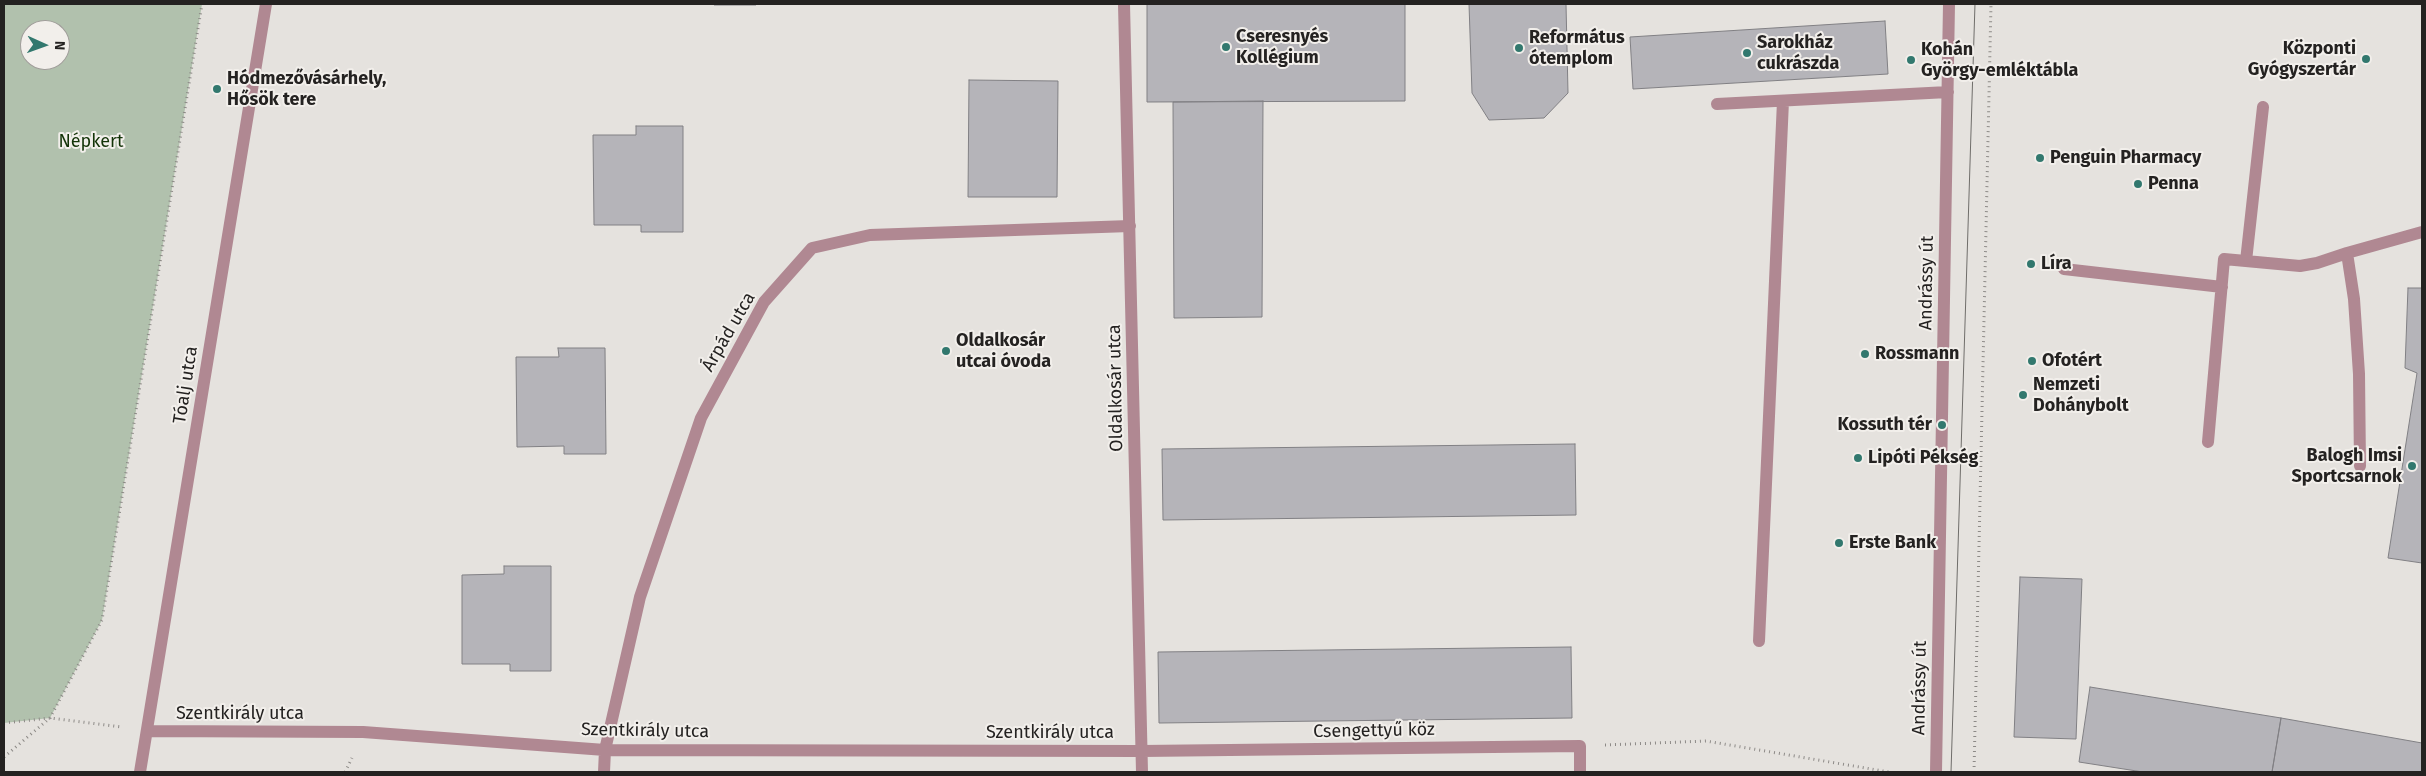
<!DOCTYPE html>
<meta charset="utf-8">
<style>
body{margin:0}
#map{position:relative;width:2426px;height:776px;overflow:hidden;background:#e5e2de;font-family:"Fira Sans",sans-serif}
canvas{display:block}
.frame{position:absolute;inset:0;border:5px solid #242221;pointer-events:none}
.north{position:absolute;left:20px;top:20px;width:50px;height:50px;box-sizing:border-box;background:#f2efeb;border:1px solid #a09d9a;border-radius:50%;rotate:92deg;font-size:14px;font-weight:700;line-height:20px;text-align:center;color:#242221}
.north::after{content:'';display:block;margin:auto;width:18px;height:22px;background:#32786e;clip-path:polygon(50% 0,100% 100%,50% 72%,0 100%)}
</style>
<div id="map">
<canvas width="2426" height="776"></canvas>
<div class="frame"></div>
<div class="north">N</div>
</div>
<script>
const g = document.querySelector('canvas').getContext('2d');
g.lineJoin = 'round';
function fillPath(path, color) {
  g.fillStyle = color;
  g.fill(path, 'evenodd');
}
function toPath(rows) {
  const path = new Path2D();
  for (const r of rows) {
    path.moveTo(r[0], r[1]);
    for (let i = 2; i < r.length; i += 2) path.lineTo(r[i], r[i + 1]);
  }
  return path;
}
function strokePath(path, color, width, dash) {
  g.strokeStyle = color;
  g.lineWidth = width;
  g.lineCap = dash ? 'butt' : 'round';
  g.setLineDash(dash || []);
  g.stroke(path);
}
function drawText(font, color, halo, rows, align = 'center') {
  g.font = font + ' "Fira Sans",sans-serif';
  g.lineWidth = 4;
  g.setLineDash([]);
  g.textBaseline = 'middle';
  g.strokeStyle = halo;
  g.fillStyle = color;
  for (const [text, x, y, turn = 0] of rows) {
    g.save();
    g.translate(x, y);
    g.rotate((+turn || 0) * Math.PI / 180);
    g.textAlign = isNaN(turn) ? turn : align;
    if (halo) g.strokeText(text, 0, 0);
    g.fillText(text, 0, 0);
    g.restore();
  }
}
fillPath(toPath([
 [4,4,202,4,102,620,50,718,4,723],
 [30,30,60,30,60,60,30,60]
]), '#b1c1ad');
const building = toPath([
 [714,4,756,4,756,5,714,5,714,4],
 [1147,4,1405,4,1405,101,1147,102,1147,4],
 [1469,4,1566,4,1568,93,1544,118,1489,120,1472,93,1469,4],
 [1885,21,1888,74,1633,89,1630,37,1885,21],
 [969,80,1058,81,1057,197,968,197,969,80],
 [1263,101,1262,317,1174,318,1173,102,1263,101],
 [636,126,683,126,683,232,641,232,641,225,594,225,593,135,636,135,636,126],
 [2408,288,2422,288,2422,563,2388,558,2417,373,2405,368,2408,288],
 [558,348,605,348,606,454,564,454,564,446,517,447,516,357,559,357,558,348],
 [1575,444,1576,515,1163,520,1162,449,1575,444],
 [504,566,551,566,551,671,510,671,510,664,462,664,462,575,504,574,504,566],
 [2020,577,2082,579,2076,739,2014,737,2020,577],
 [1571,647,1572,718,1159,723,1158,652,1571,647],
 [2090,687,2281,718,2272,772,2143,772,2079,762,2090,687],
 [2281,718,2422,743,2422,772,2272,772,2281,718]
]);
fillPath(building, '#b5b4b9');
strokePath(building, '#818084', 1);
strokePath(toPath([
 [4,723,50,718,122,727],
 [1605,745,1706,741,1889,772],
 [4,757,50,718,102,620,202,4],
 [345,772,352,758],
 [1974,772,1991,4]
]), '#8d8a87', 3, [1, 4]);
strokePath(toPath([
 [1124,4,1142,772],
 [1717,104,1948,92],
 [2347,253,2354,299,2359,374,2360,466],
 [2246,261,2263,107],
 [2064,269,2222,287],
 [2208,442,2224,259,2300,266,2317,263,2347,253,2422,232],
 [1759,641,1783,101],
 [147,731,363,732,605,750,1142,751,1580,746,1580,772],
 [140,772,266,4],
 [604,772,605,750,640,597,701,418,764,302,812,248,870,235,1130,226],
 [1936,772,1949,4]
]), '#b08892', 12);
strokePath(toPath([
 [1951,772,1975,4]
]), '#6f6d6a', 1);
for (const [x, y, r, color] of [
 [1226,47,5,"#32786e"],
 [1519,48,5,"#32786e"],
 [1747,53,5,"#32786e"],
 [2366,59,5,"#32786e"],
 [1911,60,5,"#32786e"],
 [217,89,5,"#32786e"],
 [2040,158,5,"#32786e"],
 [2138,184,5,"#32786e"],
 [2031,264,5,"#32786e"],
 [946,351,5,"#32786e"],
 [1865,354,5,"#32786e"],
 [2032,361,5,"#32786e"],
 [2023,395,5,"#32786e"],
 [1942,425,5,"#32786e"],
 [1858,458,5,"#32786e"],
 [2412,466,5,"#32786e"],
 [1839,543,5,"#32786e"]
]) {
  const dot = new Path2D();
  dot.arc(x, y, r, 0, 2 * Math.PI);
  g.fillStyle = color;
  g.fill(dot);
  strokePath(dot, '#f2efeb', 2);
}
drawText('bold 18px', '#242221', '#f2efeb', [
 ["Cseresnyés",1236,37],
 ["Kollégium",1236,58],
 ["Református",1529,38],
 ["ótemplom",1529,59],
 ["Sarokház",1757,43],
 ["cukrászda",1757,64],
 ["Központi",2356,49,"right"],
 ["Gyógyszertár",2356,70,"right"],
 ["Kohán",1921,50],
 ["György-emléktábla",1921,71],
 ["Hódmezővásárhely,",227,79],
 ["Hősök tere",227,100],
 ["Penguin Pharmacy",2050,158],
 ["Penna",2148,184],
 ["Líra",2041,264],
 ["Oldalkosár",956,341],
 ["utcai óvoda",956,362],
 ["Rossmann",1875,354],
 ["Ofotért",2042,361],
 ["Nemzeti",2033,385],
 ["Dohánybolt",2033,406],
 ["Kossuth tér",1932,425,"right"],
 ["Balogh Imsi",2402,456,"right"],
 ["Sportcsarnok",2402,477,"right"],
 ["Lipóti Pékség",1868,458],
 ["Erste Bank",1849,543]
], 'left');
drawText('18px', '#133408', '#f2efeb', [
 ["Népkert",91,142]
]);
drawText('18px', '#242221', '#f2efeb', [
 ["Andrássy út",1927,283,-89],
 ["Árpád utca",729,332,-60],
 ["Tóalj utca",186,385,-81],
 ["Oldalkosár utca",1116,388,-91],
 ["Andrássy út",1920,688,-89],
 ["Szentkirály utca",240,714],
 ["Szentkirály utca",645,731,1],
 ["Csengettyű köz",1374,731,-1],
 ["Szentkirály utca",1050,733]
]);
</script>
